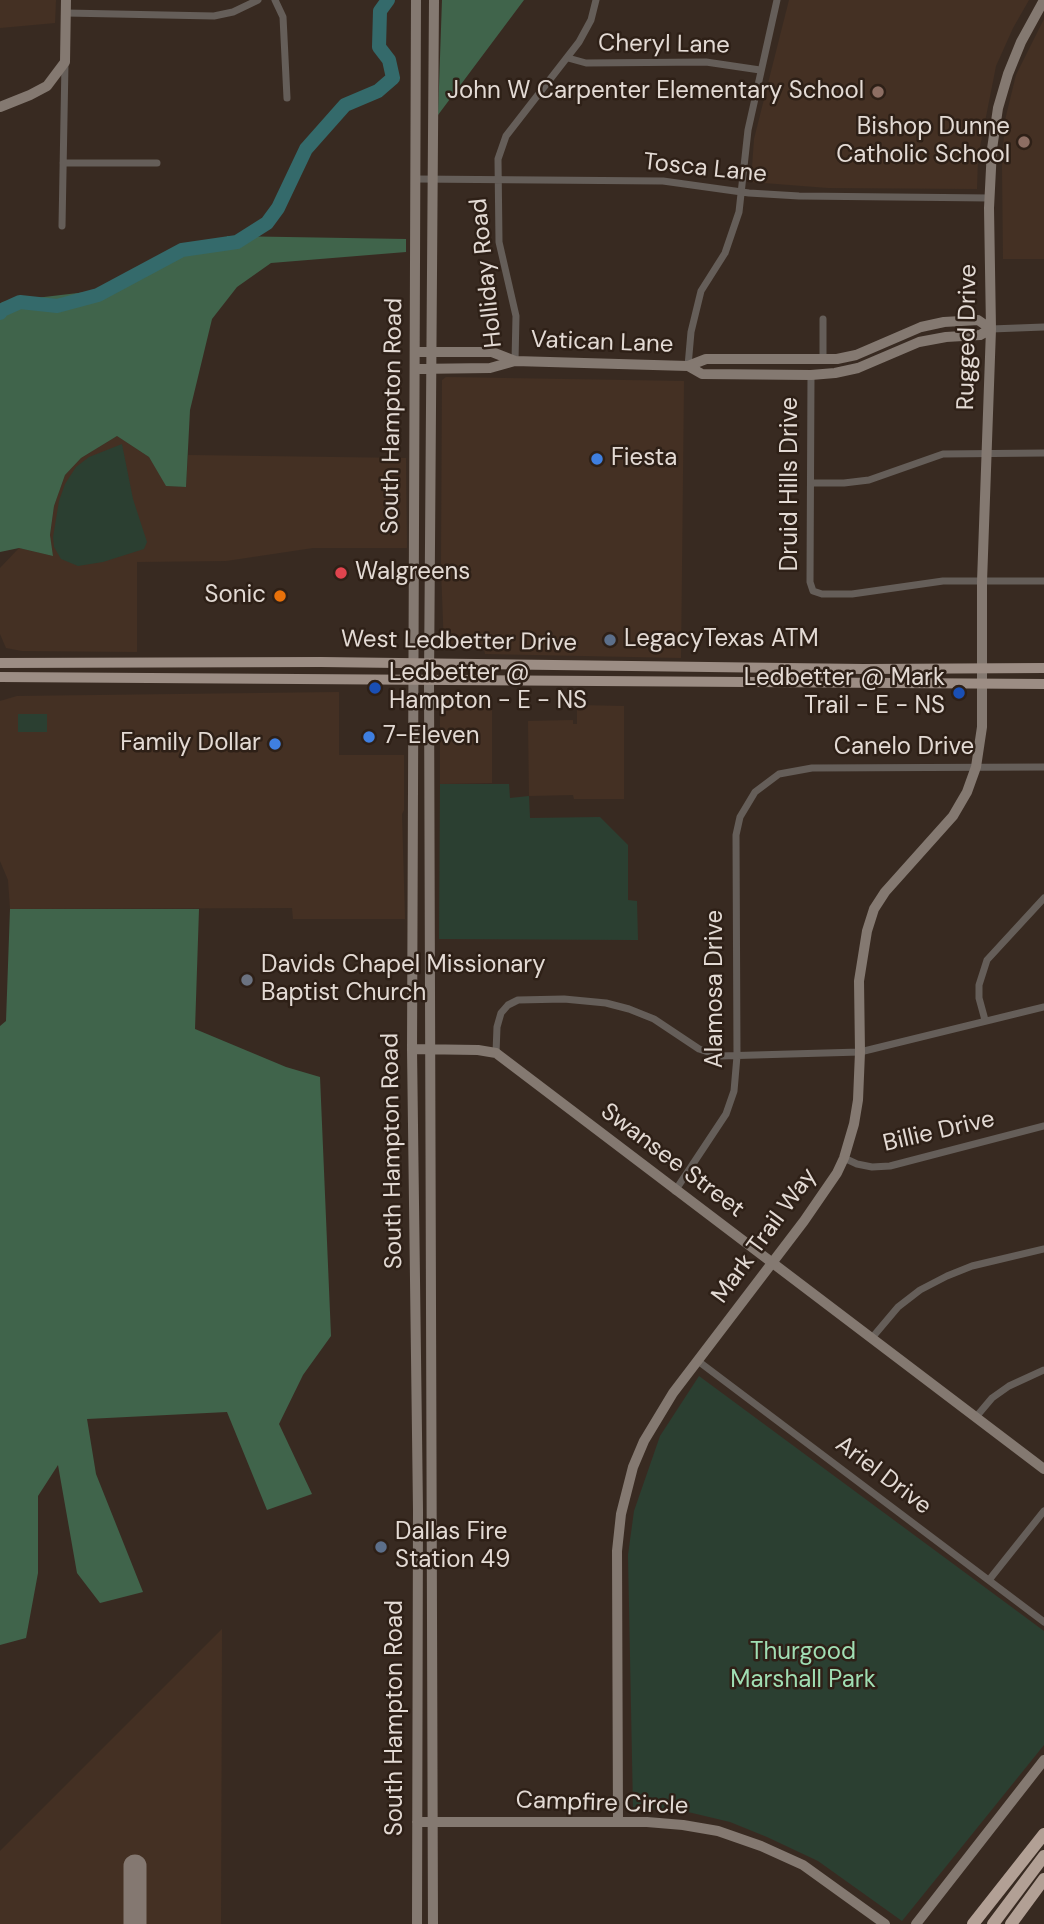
<!DOCTYPE html>
<style>
body{margin:0}
canvas{display:block;background:#382a21}
</style>
<canvas width="1044" height="1924"></canvas>
<script>
const g = document.querySelector('canvas').getContext('2d');
g.lineJoin = 'round';
function fillPath(path, color) {
  g.fillStyle = color;
  g.fill(path, 'evenodd');
}
function toPath(rows) {
  const path = new Path2D();
  for (const r of rows) {
    path.moveTo(r[0], r[1]);
    for (let i = 2; i < r.length; i += 2) path.lineTo(r[i], r[i + 1]);
  }
  return path;
}
function strokePath(path, color, width, dash) {
  g.strokeStyle = color;
  g.lineWidth = width;
  g.lineCap = dash ? 'butt' : 'round';
  g.setLineDash(dash || []);
  g.stroke(path);
}
function drawText(font, color, halo, rows, align = 'center') {
  g.font = font + ' "DM Sans",sans-serif';
  g.lineWidth = 5;
  g.setLineDash([]);
  g.textBaseline = 'middle';
  g.strokeStyle = halo;
  g.fillStyle = color;
  for (const [text, x, y, turn = 0] of rows) {
    g.save();
    g.translate(x, y);
    g.rotate((+turn || 0) * Math.PI / 180);
    g.textAlign = isNaN(turn) ? turn : align;
    if (halo) g.strokeText(text, 0, 0);
    g.fillText(text, 0, 0);
    g.restore();
  }
}
fillPath(toPath([
 [0,0,56,0,55,23,0,28],
 [789,0,1029,0,1013,28,996,66,978,157,977,189,828,188,751,182,754,139],
 [1044,19,1044,259,1003,259,1002,164,1005,120,1016,75],
 [446,377,684,381,681,658,485,654,484,649,444,648,441,568,442,380],
 [117,436,149,457,167,486,186,487,188,455,406,458,407,548,313,548,226,561,137,562,137,652,22,651,6,648,0,634,0,568,19,548,53,556,50,536,54,506,65,475,81,458],
 [339,692,339,755,404,755,404,810,402,814,405,919,293,919,292,908,10,909,8,880,0,861,0,701,17,696],
 [444,694,492,695,492,783,440,784,440,698],
 [577,705,624,706,624,799,574,799,573,795,529,796,528,721,573,720,573,724,577,724],
 [222,1629,221,1924,0,1924,0,1851]
]), '#443023');
fillPath(toPath([
 [122,444,133,499,147,542,144,549,103,562,78,566,61,559,54,547,53,537,59,501,65,484,76,467,89,457],
 [18,714,47,714,47,732,18,732],
 [440,784,509,784,510,798,529,796,530,818,600,817,628,845,628,900,637,901,638,940,439,939],
 [699,1376,1044,1631,1044,1745,902,1921,818,1861,767,1837,730,1822,688,1812,633,1808,628,1555,634,1511,660,1436]
]), '#2b3f31');
fillPath(toPath([
 [442,0,524,0,438,115],
 [227,236,406,239,406,252,271,263,237,287,212,319,190,410,186,487,166,486,149,457,117,436,81,458,65,475,54,506,50,535,53,556,19,548,0,552,0,306,2,302,103,290,169,253,226,245],
 [10,909,199,909,195,1029,286,1067,320,1077,331,1336,303,1375,279,1424,312,1494,267,1510,227,1412,87,1419,96,1474,143,1592,100,1603,77,1573,58,1465,38,1496,38,1573,26,1638,0,1645,0,1026,6,1021]
]), '#40644b');
strokePath(toPath([
 [0,313,2,310,20,302,57,306,98,295,182,250,237,242,267,223,278,208,306,149,345,105,378,91,393,78,389,60,379,47,380,11,388,0]
]), '#346a6b', 14);
strokePath(toPath([
 [135,1866,135,1924]
]), '#847871', 23);
strokePath(toPath([
 [275,0,283,17,287,98],
 [66,13,214,16,233,12,258,0],
 [568,58,586,63,706,62,760,70],
 [63,163,157,163],
 [416,179,663,181,749,193,799,196,990,198],
 [62,226,65,63],
 [823,319,823,359],
 [991,329,1044,327],
 [515,361,516,316,499,242,498,159,506,136,579,42,591,20,596,0],
 [688,366,691,332,701,291,725,253,739,212,748,130,777,0],
 [811,375,810,582,813,591,822,594,852,594,943,581,1044,581],
 [811,483,844,483,869,480,943,454,1044,453],
 [985,1020,979,998,979,985,987,960,1044,898],
 [496,1053,497,1027,501,1013,508,1005,518,1000,564,999,606,1003,629,1009,654,1019,699,1049,720,1056,860,1052,1044,1007],
 [844,1158,857,1164,872,1167,890,1166,1044,1126],
 [675,1191,726,1114,734,1091,737,1056,736,835,740,817,755,792,779,774,812,768,1044,767],
 [871,1339,898,1307,920,1290,947,1276,972,1266,1044,1249],
 [698,1361,1044,1622],
 [976,1417,992,1398,1009,1386,1044,1370],
 [989,1580,1044,1511]
]), '#655e59', 7);
strokePath(toPath([
 [416,0,412,1049,418,1510,417,1924],
 [0,107,30,95,47,86,65,62,66,0],
 [415,352,492,352,515,361],
 [415,369,490,368,515,361,688,366,706,359,837,359,856,355,921,327,944,322,978,320,991,329,980,335,946,337,919,342,858,368,835,373,811,375,702,374,688,366],
 [412,1049,478,1050,496,1053,1044,1469],
 [417,1822,647,1822,683,1825,718,1831,761,1846,803,1865,885,1924],
 [618,1822,617,1551,621,1514,633,1467,644,1441,673,1393,804,1221,837,1173,844,1158,854,1124,858,1100,860,1052,859,981,867,931,874,909,885,892,953,816,967,792,976,767,982,727,982,582,991,329,989,208,992,149,998,108,1008,74,1021,42,1044,0],
 [433,1924,429,680,434,0],
 [916,1924,1044,1760]
]), '#847971', 10);
strokePath(toPath([
 [0,663,321,662,864,669,1044,668],
 [0,677,1044,684]
]), '#9c8d84', 10);
strokePath(toPath([
 [973,1924,1044,1834],
 [993,1924,1044,1856],
 [1011,1924,1044,1879]
]), '#b2a095', 12);
for (const [x, y, r, color] of [
 [878,92,7,"#8d6e63"],
 [1024,142,7,"#8d6e63"],
 [597,459,7,"#3f7fe0"],
 [341,573,7,"#e0444e"],
 [280,596,7,"#e8710a"],
 [610,640,7,"#5c6f8a"],
 [375,688,7,"#1a4fb4"],
 [959,693,7,"#1a4fb4"],
 [369,737,7,"#3f7fe0"],
 [275,744,7,"#3f7fe0"],
 [247,980,7,"#6b7280"],
 [381,1547,7,"#5c6f8a"]
]) {
  const dot = new Path2D();
  dot.arc(x, y, r, 0, 2 * Math.PI);
  g.fillStyle = color;
  g.fill(dot);
  strokePath(dot, '#2e2017', 2.5);
}
drawText('24px', '#e3dad4', '#2e2017', [
 ["Cheryl Lane",664,45,1],
 ["Tosca Lane",705,169,6],
 ["Holliday Road",487,273,-96],
 ["Rugged Drive",968,337,-89],
 ["Vatican Lane",602,343,2],
 ["South Hampton Road",393,416,-89],
 ["Druid Hills Drive",791,484,-90],
 ["West Ledbetter Drive",459,642,1],
 ["Canelo Drive",904,748],
 ["Alamosa Drive",716,989,-90],
 ["Billie Drive",939,1132,-13],
 ["South Hampton Road",393,1151,-91],
 ["Swansee Street",672,1161,37],
 ["Mark Trail Way",765,1236,-54],
 ["Ariel Drive",883,1476,37],
 ["South Hampton Road",396,1718,-90],
 ["Campfire Circle",602,1804,2]
]);
drawText('24px', '#e3dad4', '#2e2017', [
 ["John W Carpenter Elementary School",864,92,"right"],
 ["Bishop Dunne",1010,128,"right"],
 ["Catholic School",1010,156,"right"],
 ["Fiesta",611,459],
 ["Walgreens",355,573],
 ["Sonic",266,596,"right"],
 ["LegacyTexas ATM",624,640],
 ["Ledbetter @",389,674],
 ["Hampton - E - NS",389,702],
 ["Ledbetter @ Mark",945,679,"right"],
 ["Trail - E - NS",945,707,"right"],
 ["7-Eleven",383,737],
 ["Family Dollar",261,744,"right"],
 ["Davids Chapel Missionary",261,966],
 ["Baptist Church",261,994],
 ["Dallas Fire",395,1533],
 ["Station 49",395,1561]
], 'left');
drawText('24px', '#a0deb3', '#2e2017', [
 ["Thurgood",803,1653],
 ["Marshall Park",803,1681]
]);
</script>
